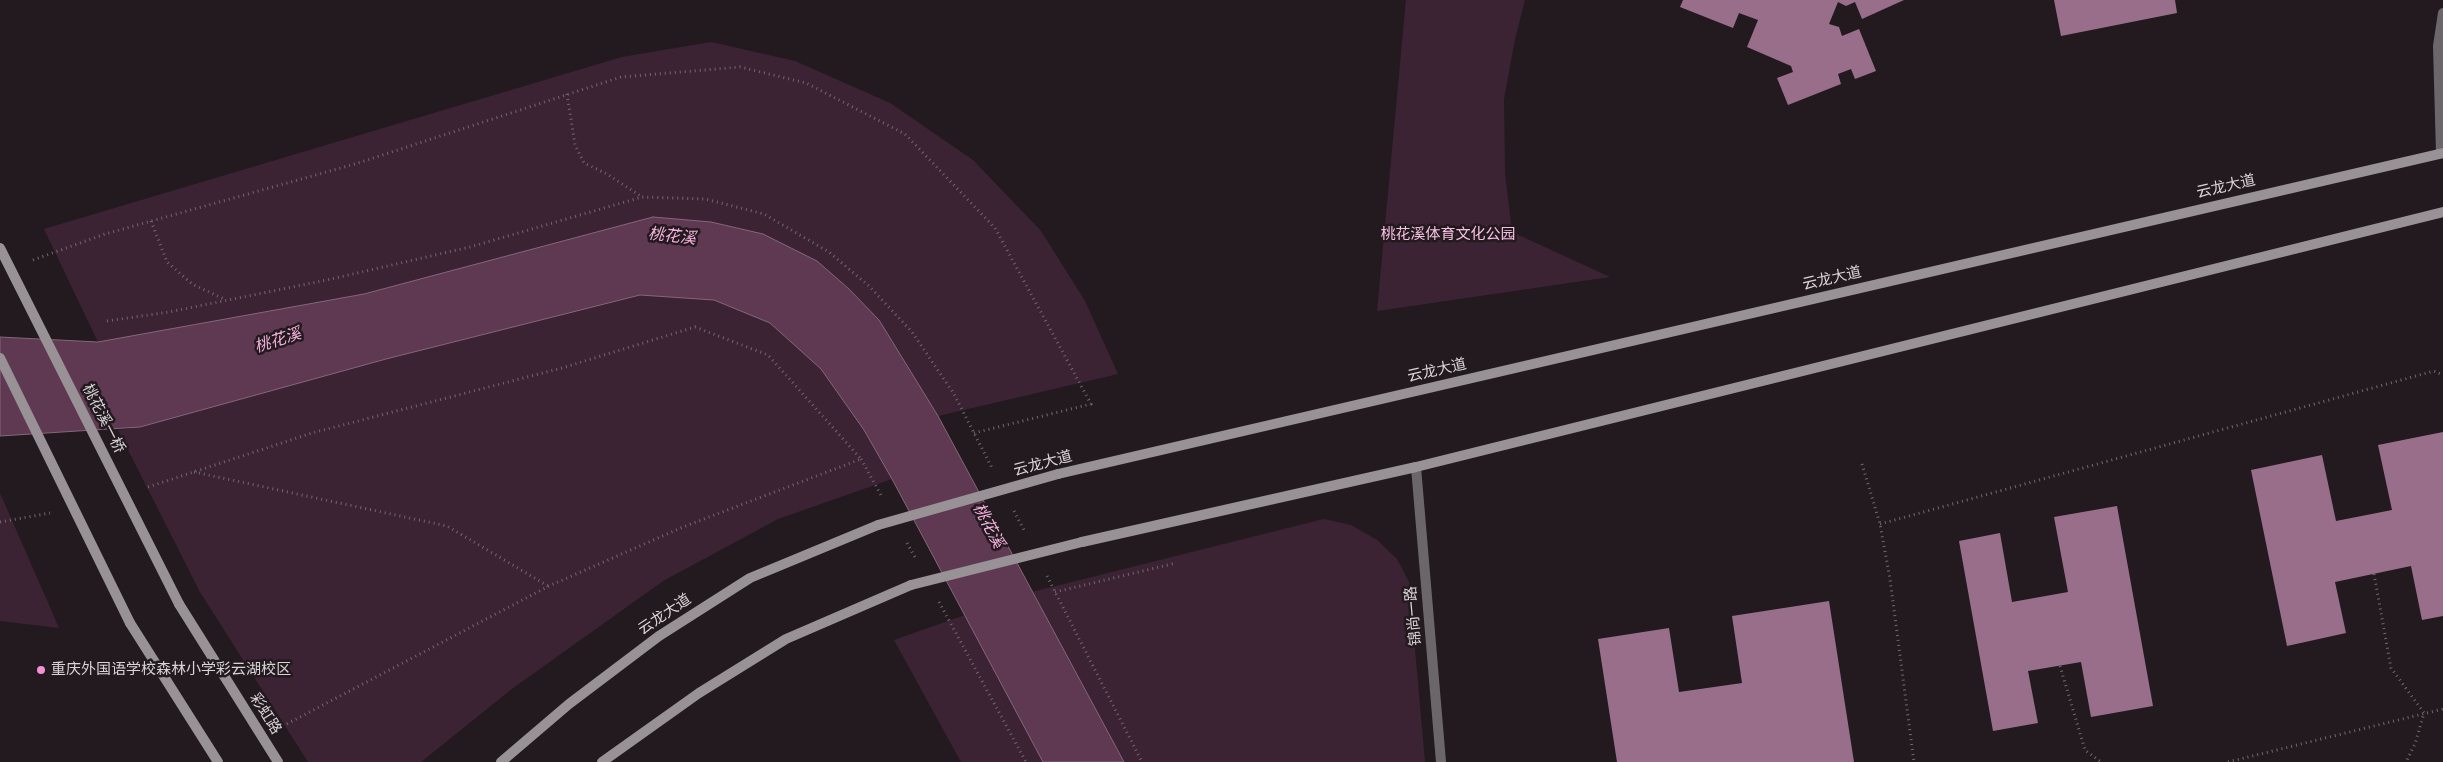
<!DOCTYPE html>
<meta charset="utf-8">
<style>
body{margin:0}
canvas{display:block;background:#221a1f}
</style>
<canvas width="2443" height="762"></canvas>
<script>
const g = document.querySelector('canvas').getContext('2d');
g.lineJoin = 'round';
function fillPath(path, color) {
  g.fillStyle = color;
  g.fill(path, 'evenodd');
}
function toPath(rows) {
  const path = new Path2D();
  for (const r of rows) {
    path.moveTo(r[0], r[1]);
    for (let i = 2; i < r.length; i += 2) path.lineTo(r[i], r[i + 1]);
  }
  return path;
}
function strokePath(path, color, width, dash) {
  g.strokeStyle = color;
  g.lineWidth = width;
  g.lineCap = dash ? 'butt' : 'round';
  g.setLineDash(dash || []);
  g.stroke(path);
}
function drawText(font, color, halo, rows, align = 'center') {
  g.font = font + ' "DejaVu Sans","Noto Sans SC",sans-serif';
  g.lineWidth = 5;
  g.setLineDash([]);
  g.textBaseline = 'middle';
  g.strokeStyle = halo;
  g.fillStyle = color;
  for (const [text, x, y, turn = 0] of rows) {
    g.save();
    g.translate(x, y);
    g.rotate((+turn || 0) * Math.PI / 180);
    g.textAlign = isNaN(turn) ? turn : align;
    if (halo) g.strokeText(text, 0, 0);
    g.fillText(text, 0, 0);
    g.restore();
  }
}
fillPath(toPath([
 [1406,0,1525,0,1515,39,1504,99,1505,174,1512,232,1610,277,1377,311],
 [711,42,795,61,890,103,973,160,1041,231,1085,301,1118,374,938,416,879,320,849,289,817,261,654,217,364,294,98,342,44,229,622,57],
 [640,295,714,300,770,323,821,369,864,430,892,479,778,519,663,581,513,688,421,762,308,762,200,592,118,430,140,427,386,359],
 [0,493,59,628,0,621],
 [1324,519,1351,525,1377,540,1397,559,1409,582,1425,762,1124,762,1032,592],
 [965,615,1043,762,961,762,894,640]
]), '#3b2333');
const water = toPath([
 [653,217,711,222,763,234,817,261,849,289,879,320,938,416,1124,762,1043,762,892,479,864,430,821,369,770,323,714,300,640,295,386,359,140,427,0,436,0,337,98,342,364,294,653,217]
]);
fillPath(water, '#5f3852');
strokePath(water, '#84677a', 1);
fillPath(toPath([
 [1683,0,1904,0,1862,19,1855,2,1846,6,1838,2,1829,24,1839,27,1842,36,1859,29,1876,71,1855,79,1851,69,1838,74,1841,84,1788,105,1777,78,1793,72,1791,66,1747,47,1758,20,1739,13,1733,28,1680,7],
 [2054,0,2175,0,2177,13,2061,36],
 [2443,432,2443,616,2422,620,2411,566,2335,582,2346,633,2287,646,2251,470,2322,455,2336,521,2392,510,2378,445],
 [2117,506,2153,706,2091,717,2081,662,2028,671,2038,723,1993,731,1959,541,2000,533,2012,602,2068,592,2054,517],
 [1829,601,1854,762,1617,762,1598,639,1669,628,1679,692,1742,683,1732,616]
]), '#996e8a');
strokePath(toPath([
 [567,94,575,145,584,163,607,174,642,197],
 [151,221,167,262,192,284,226,300],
 [33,260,105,234,355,164,621,77,740,67,806,83,905,134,995,228,1091,404,974,433],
 [107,321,169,312,327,280,470,247,642,197,705,199,764,214,829,252,869,286,912,332,954,394,992,468],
 [861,459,882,497],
 [1862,464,1880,524,1890,579,1914,762],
 [194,472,447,526,548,586],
 [148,487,312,433,562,368,695,327,768,355,861,459,683,527,549,586,285,725],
 [1014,511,1025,532],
 [0,522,50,513],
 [1880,524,2434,371,2443,375],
 [907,543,916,559],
 [2374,574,2391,668,2424,713,2415,744,2406,762],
 [1047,576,1142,762],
 [1055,592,1176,563],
 [939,602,1026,762],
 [2060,666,2085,750,2101,762],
 [2228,762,2443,709]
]), '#6f696d', 3, [1, 4]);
strokePath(toPath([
 [2441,153,2438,46,2443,13],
 [1416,467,1441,762]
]), '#6b6669', 10);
strokePath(toPath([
 [1058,474,2443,153],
 [1082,542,1416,467,2443,212],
 [179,604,278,762],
 [130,623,218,762],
 [501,762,569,704,659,636,750,578,878,525],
 [602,762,699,693,786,639,911,585]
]), '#989195', 10);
strokePath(toPath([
 [0,248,179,604],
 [0,358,130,623],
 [878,525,1058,474],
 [911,585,1082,542]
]), '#989195', 10);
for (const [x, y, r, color] of [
 [41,670,5,"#f491d4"]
]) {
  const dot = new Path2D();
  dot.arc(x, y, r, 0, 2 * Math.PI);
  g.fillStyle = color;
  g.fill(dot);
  strokePath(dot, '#221a1f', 2);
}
drawText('15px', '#d9d4d7', '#221a1f', [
 ["云龙大道",2226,187,-13],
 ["云龙大道",1832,279,-13],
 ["云龙大道",1437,371,-13],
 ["桃花溪一桥",103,419,63],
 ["云龙大道",1043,464,-15],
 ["云龙大道",665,615,-34],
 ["锦尚一路",1414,616,-95],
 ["彩虹路",265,714,58]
]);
drawText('15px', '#f7c0e3', '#221a1f', [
 ["桃花溪体育文化公园",1448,235]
]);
drawText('15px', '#d9d4d7', '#221a1f', [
 ["重庆外国语学校森林小学彩云湖校区",51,670]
], 'left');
drawText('italic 16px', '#f6b2de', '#221a1f', [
 ["桃花溪",672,237,6],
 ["桃花溪",278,341,-18],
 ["桃花溪",988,526,62]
]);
</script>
